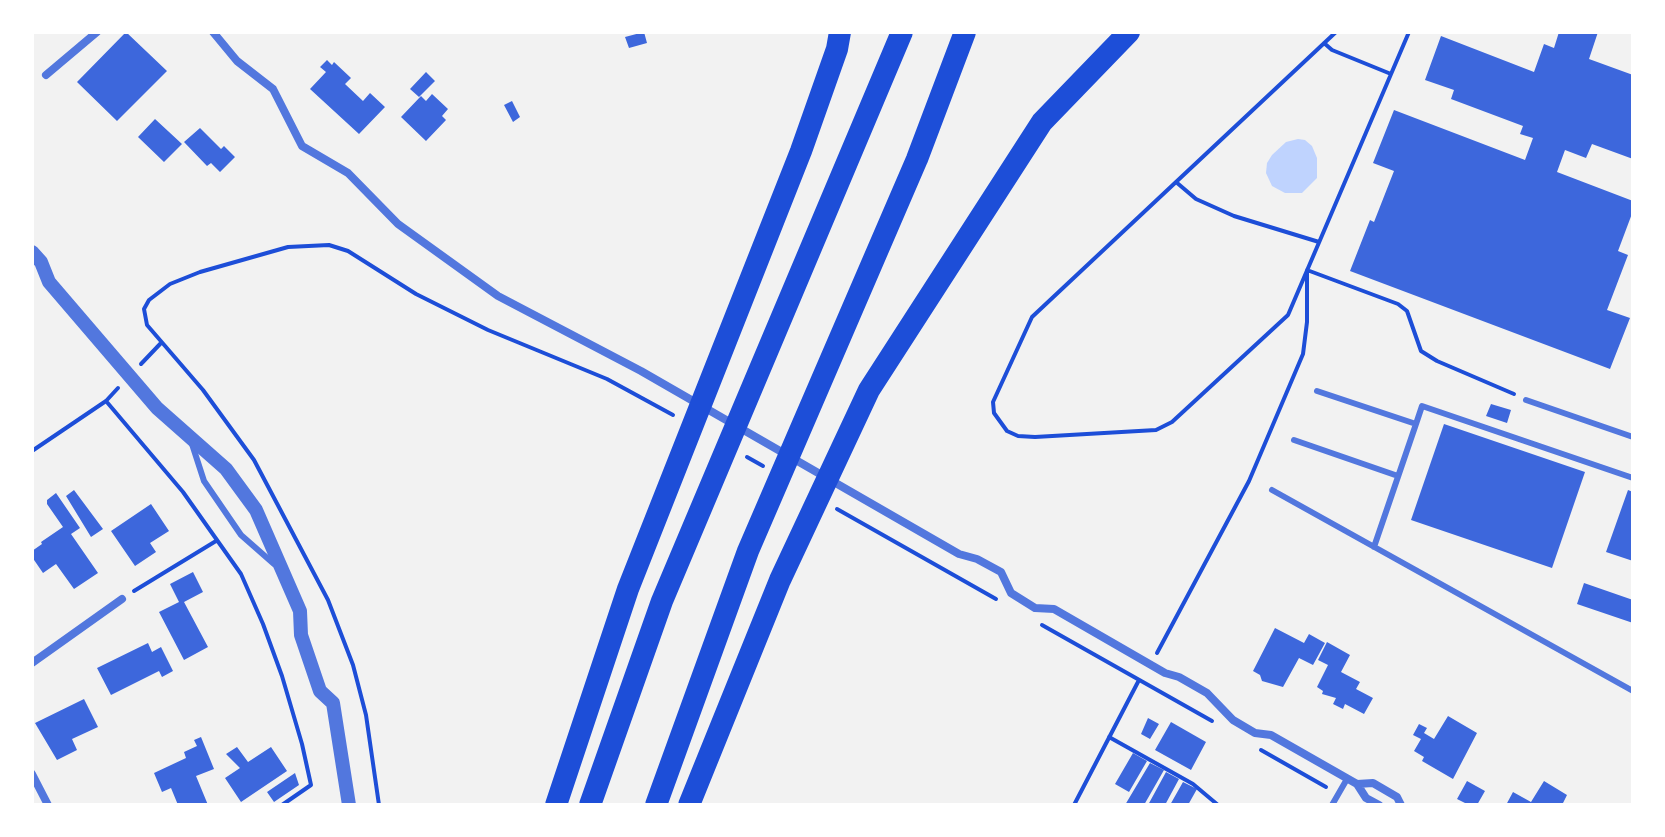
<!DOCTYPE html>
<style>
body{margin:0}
#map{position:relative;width:1665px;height:837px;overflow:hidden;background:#f2f2f2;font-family:Lora,serif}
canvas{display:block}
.frame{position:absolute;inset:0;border:34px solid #fff;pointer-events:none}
</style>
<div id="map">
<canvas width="1665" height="837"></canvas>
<div class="frame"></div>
</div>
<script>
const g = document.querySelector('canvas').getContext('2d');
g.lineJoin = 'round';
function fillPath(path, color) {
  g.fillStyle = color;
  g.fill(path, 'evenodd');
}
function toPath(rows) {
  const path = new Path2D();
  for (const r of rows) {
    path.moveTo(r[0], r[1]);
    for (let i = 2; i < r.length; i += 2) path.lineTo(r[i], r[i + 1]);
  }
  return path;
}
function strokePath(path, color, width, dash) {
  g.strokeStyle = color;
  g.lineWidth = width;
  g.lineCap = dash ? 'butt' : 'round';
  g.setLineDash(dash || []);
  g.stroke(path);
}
fillPath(toPath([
 [1298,139,1305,140,1312,146,1317,158,1317,178,1302,193,1285,193,1272,186,1266,173,1267,163,1272,155,1286,142]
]), '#bfd3fe');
fillPath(toPath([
 [126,32,167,71,117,121,77,82],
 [644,32,647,43,629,48,625,37],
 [1559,32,1598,32,1589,59,1633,75,1633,159,1592,144,1586,158,1565,150,1557,172,1633,201,1633,211,1618,251,1628,255,1607,310,1630,318,1610,369,1350,271,1370,220,1374,222,1394,171,1373,163,1394,110,1525,160,1533,138,1520,134,1523,126,1451,99,1454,90,1425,80,1441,36,1534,72,1544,44,1554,48],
 [327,60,332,65,334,62,351,78,345,84,363,101,370,93,385,107,359,134,310,89,326,72,320,67],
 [426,72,435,81,419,97,410,89],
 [432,94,448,109,442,116,446,120,426,141,401,117,421,96,426,101],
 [512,101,520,117,513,122,504,105],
 [155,119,182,144,164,162,138,137],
 [200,128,221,149,224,146,235,157,220,172,211,163,207,166,184,142],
 [1491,404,1511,410,1507,423,1486,416],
 [1444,424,1585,472,1552,568,1411,520],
 [74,490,103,529,91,537,66,496],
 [1628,490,1633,492,1633,561,1606,552],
 [56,493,80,528,71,534,98,573,74,589,56,564,43,573,32,557,32,551,42,544,41,542,63,527,47,504,47,500],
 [151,504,169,531,150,543,156,552,135,566,111,531],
 [193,572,203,592,184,602,208,647,184,660,159,612,179,602,170,584],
 [1584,583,1633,600,1633,623,1577,604],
 [1275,628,1304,643,1309,634,1325,643,1313,665,1299,658,1283,687,1262,681,1260,675,1253,671],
 [1327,642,1350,655,1341,672,1360,682,1356,689,1373,698,1364,714,1345,704,1343,709,1333,704,1336,698,1322,694,1323,691,1317,687,1328,665,1318,660],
 [148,643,152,652,161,647,173,671,162,677,159,671,111,695,97,668],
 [84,699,98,727,72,739,77,750,57,760,35,723],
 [1448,716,1477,733,1453,779,1422,761,1424,757,1414,751,1421,739,1413,735,1419,724,1427,728,1424,733,1434,739],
 [1148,718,1159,724,1150,739,1141,734],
 [1171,722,1206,742,1191,770,1155,750],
 [201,737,214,769,196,776,208,805,178,805,171,788,162,792,154,773,186,758,184,752,197,746,194,740],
 [237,747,248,762,271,747,287,771,241,802,225,778,240,768,226,754],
 [1133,753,1147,761,1129,792,1115,784],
 [1150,763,1164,770,1144,805,1125,805],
 [1166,772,1179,779,1165,805,1148,805],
 [295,773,299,785,274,802,267,792],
 [1467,781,1485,791,1477,805,1469,805,1457,799],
 [1544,781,1567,795,1562,805,1506,805,1513,792,1531,802],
 [1183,782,1197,789,1188,805,1170,805]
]), '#3d67dc');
strokePath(toPath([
 [1336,32,1032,317,993,402,994,413,1007,431,1018,436,1035,437,1156,430,1172,422,1288,315,1409,32],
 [1324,43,1332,50,1391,74],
 [1176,182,1196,199,1234,216,1319,242],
 [1307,270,1398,304,1407,311,1421,351,1437,361,1514,394],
 [141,364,161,343],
 [106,401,183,492,241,574,263,624,282,676,302,744,311,785,282,805],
 [32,451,106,401,118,388],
 [747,457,763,466],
 [837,509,996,599],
 [134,591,216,541],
 [1042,625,1212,721],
 [1157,653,1249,481,1303,354,1307,322,1307,272],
 [1109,737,1193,784,1218,805],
 [1261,750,1326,787],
 [379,805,366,715,353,665,328,600,254,460,203,390,147,325,144,309,149,300,170,284,200,272,288,247,329,245,348,251,416,294,488,330,607,379,673,415],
 [1074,805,1139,680]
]), '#1d4ed8', 4);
strokePath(toPath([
 [1317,391,1416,424,1374,547],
 [1526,400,1633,437],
 [1416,424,1422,406,1633,478],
 [1294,440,1398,476],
 [192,444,204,481,241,535,274,564],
 [1272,490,1633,691],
 [1332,805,1347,779]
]), '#5277de', 6);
strokePath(toPath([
 [213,32,237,61,273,89,302,146,348,173,398,224,498,296,641,371,959,554,977,559,1001,572,1011,593,1035,608,1054,609,1165,673,1179,677,1207,693,1233,720,1255,733,1271,735,1357,784,1373,783,1397,797,1401,805],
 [46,75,97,32],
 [32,663,122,599],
 [32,774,48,805],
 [1357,784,1366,798,1379,805]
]), '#5277de', 8);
strokePath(toPath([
 [32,252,41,262,49,282,157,408,226,469,256,510,300,611,301,635,320,691,333,703,349,805]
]), '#5277de', 14);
strokePath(toPath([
 [556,805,628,589,801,151,837,49,840,32],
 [590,805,662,601,902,32],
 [656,805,748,551,917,159,965,32],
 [689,805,780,580,869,390,1042,122,1129,32]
]), '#1d4ed8', 22);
</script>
